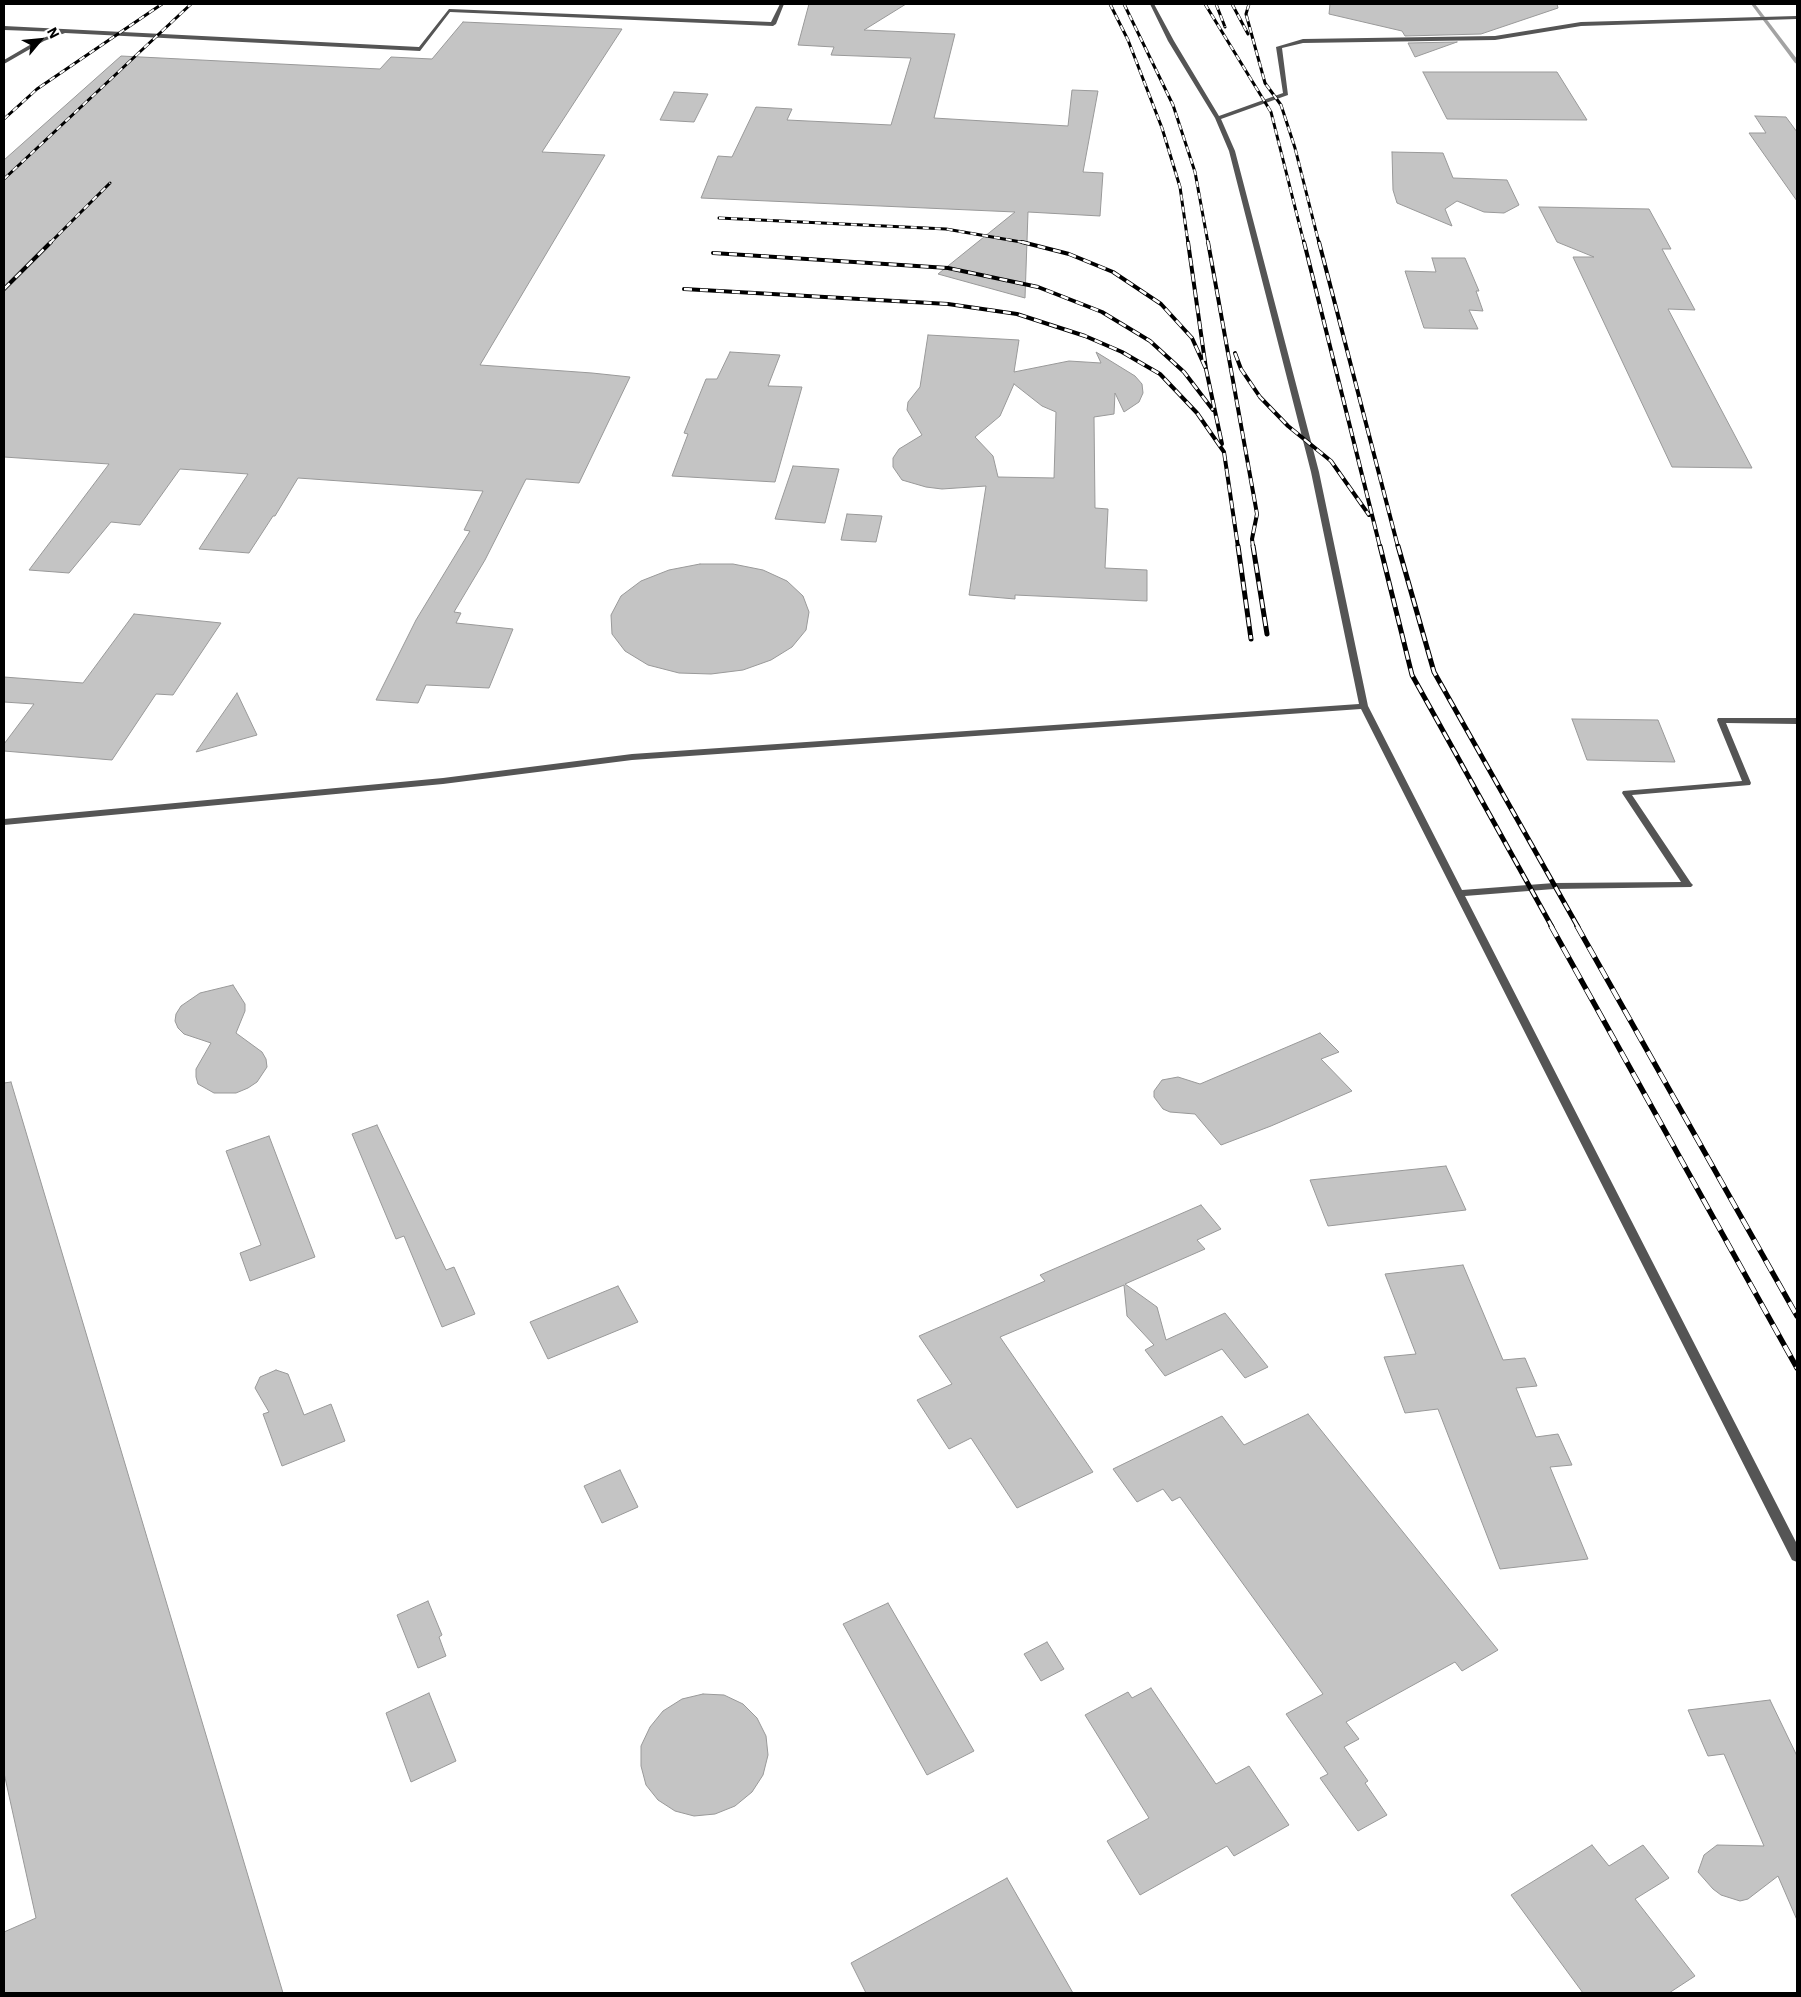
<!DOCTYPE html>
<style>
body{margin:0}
#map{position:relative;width:1801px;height:1997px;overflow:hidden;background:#fff;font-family:"IBM Plex Sans",sans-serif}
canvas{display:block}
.frame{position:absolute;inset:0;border:5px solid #000;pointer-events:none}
.north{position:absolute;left:15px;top:15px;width:50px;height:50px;-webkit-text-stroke:4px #fff;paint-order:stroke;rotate:62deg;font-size:14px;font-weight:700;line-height:20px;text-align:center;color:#000}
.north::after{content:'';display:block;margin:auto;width:18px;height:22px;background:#000;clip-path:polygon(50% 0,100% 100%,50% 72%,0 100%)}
</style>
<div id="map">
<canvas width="1801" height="1997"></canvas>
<div class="frame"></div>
<div class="north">N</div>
</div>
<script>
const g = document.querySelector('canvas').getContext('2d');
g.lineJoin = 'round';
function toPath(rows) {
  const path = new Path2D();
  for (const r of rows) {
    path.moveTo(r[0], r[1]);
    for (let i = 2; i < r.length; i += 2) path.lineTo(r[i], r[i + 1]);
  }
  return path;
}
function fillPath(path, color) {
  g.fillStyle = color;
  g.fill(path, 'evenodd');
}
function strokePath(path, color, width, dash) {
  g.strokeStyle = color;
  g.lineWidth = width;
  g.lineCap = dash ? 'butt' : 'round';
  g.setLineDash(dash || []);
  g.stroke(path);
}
fillPath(toPath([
 [1751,4,1755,4,1797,59,1797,64,1795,63,1751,4]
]), '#a3a3a3');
const building = toPath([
 [809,4,906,4,864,30,955,34,934,118,1068,126,1072,90,1098,91,1083,172,1103,173,1100,216,1028,212,1025,298,938,274,1015,212,701,198,718,156,732,157,756,107,792,109,787,120,891,125,911,58,831,55,834,47,798,45,809,4],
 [1330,4,1557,4,1558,8,1481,34,1405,36,1402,31,1329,14,1330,4],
 [463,22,622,29,542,152,605,155,480,365,592,373,630,377,579,483,526,479,485,560,454,612,461,613,456,623,513,629,489,688,426,685,418,703,376,700,416,620,470,531,464,530,483,491,298,478,275,516,273,516,249,553,199,549,248,474,180,469,140,525,111,522,69,573,29,570,109,464,4,457,4,160,121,56,380,69,391,57,432,59,463,22],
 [1457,42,1415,57,1408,43,1457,42],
 [1423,72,1557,72,1587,120,1447,119,1423,72],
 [674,92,708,94,694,122,660,120,674,92],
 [1755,116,1786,117,1797,132,1797,201,1749,133,1766,133,1755,116],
 [1392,152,1443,153,1453,178,1507,180,1519,205,1504,213,1484,212,1457,201,1445,209,1452,226,1397,203,1393,190,1392,152],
 [1539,207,1649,209,1671,249,1662,249,1695,310,1668,309,1752,468,1672,467,1573,257,1594,257,1557,242,1539,207],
 [1432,258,1465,258,1479,291,1476,291,1483,311,1469,310,1478,329,1424,328,1405,271,1436,272,1432,258],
 [928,335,1019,340,1014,372,1069,361,1101,363,1096,352,1135,376,1142,384,1143,393,1139,402,1124,412,1115,393,1114,414,1094,417,1095,508,1108,509,1105,568,1147,570,1147,601,1015,595,1015,599,969,595,986,486,942,489,926,487,902,480,893,467,893,458,899,449,922,435,907,410,908,402,920,387,928,335],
 [1014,384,1042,406,1056,412,1054,478,998,477,993,456,975,437,1000,416,1014,384],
 [730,352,780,355,768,386,802,387,775,482,672,476,688,434,684,433,706,379,717,379,730,352],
 [793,466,839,469,825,523,775,519,793,466],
 [847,514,882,516,876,542,841,540,847,514],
 [700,564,733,564,763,570,787,581,803,596,809,612,806,630,792,647,771,660,743,670,711,674,679,673,648,665,625,651,612,634,611,615,621,596,641,581,669,570,700,564],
 [134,614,221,623,173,695,156,694,112,760,4,751,4,744,34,704,4,702,4,677,83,683,134,614],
 [237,693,257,735,196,752,237,693],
 [1572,719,1658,720,1675,762,1587,760,1572,719],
 [233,985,245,1004,245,1011,236,1033,262,1052,266,1059,267,1067,257,1082,248,1088,236,1093,214,1093,198,1084,196,1077,196,1069,211,1043,184,1034,178,1028,175,1021,176,1014,181,1006,200,993,233,985],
 [1320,1033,1339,1052,1321,1059,1352,1091,1271,1126,1221,1145,1195,1114,1170,1112,1163,1109,1154,1097,1154,1091,1162,1080,1178,1077,1200,1084,1320,1033],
 [11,1082,283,1993,4,1993,4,1932,36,1918,4,1773,4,1083,11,1082],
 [377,1125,446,1270,454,1267,475,1314,442,1327,404,1236,396,1239,352,1134,377,1125],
 [269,1136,315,1257,250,1281,240,1253,261,1245,226,1151,269,1136],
 [1446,1166,1466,1210,1328,1226,1310,1180,1446,1166],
 [1201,1205,1221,1229,1197,1240,1205,1249,1125,1284,1157,1307,1166,1340,1225,1313,1268,1367,1245,1378,1222,1349,1165,1376,1145,1350,1154,1345,1127,1316,1124,1285,1000,1337,1093,1472,1017,1508,971,1438,949,1449,917,1400,952,1384,919,1336,1045,1281,1040,1275,1201,1205],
 [1463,1265,1503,1360,1525,1358,1537,1386,1516,1388,1536,1437,1558,1434,1572,1465,1550,1467,1588,1559,1500,1569,1438,1409,1405,1413,1384,1357,1416,1354,1385,1274,1463,1265],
 [618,1286,638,1322,548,1359,530,1322,618,1286],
 [276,1370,288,1374,304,1415,331,1404,345,1441,282,1466,263,1414,269,1412,255,1388,260,1377,276,1370],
 [1308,1414,1498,1650,1462,1671,1455,1662,1346,1722,1359,1739,1344,1747,1368,1781,1365,1783,1387,1815,1358,1831,1320,1778,1328,1774,1286,1714,1323,1694,1180,1497,1172,1501,1163,1489,1137,1502,1113,1469,1222,1416,1244,1445,1308,1414],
 [620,1470,638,1507,602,1523,584,1486,620,1470],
 [428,1601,442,1635,439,1637,446,1656,418,1668,397,1615,428,1601],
 [888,1603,974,1751,927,1775,843,1624,888,1603],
 [1047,1642,1064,1669,1041,1681,1024,1654,1047,1642],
 [1151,1688,1216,1784,1249,1766,1289,1825,1234,1856,1227,1846,1140,1895,1107,1841,1149,1818,1085,1715,1128,1692,1132,1698,1151,1688],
 [429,1693,456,1761,411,1782,386,1713,429,1693],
 [703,1694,724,1695,743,1704,757,1718,766,1736,768,1755,763,1775,752,1792,735,1806,715,1814,694,1816,675,1811,658,1800,646,1785,641,1766,641,1746,650,1727,663,1711,682,1699,703,1694],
 [1770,1700,1797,1756,1797,1920,1778,1876,1748,1899,1740,1901,1721,1895,1713,1889,1698,1872,1704,1855,1717,1845,1764,1846,1724,1754,1708,1756,1688,1710,1770,1700],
 [1592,1845,1609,1866,1643,1845,1669,1878,1635,1899,1695,1976,1669,1993,1583,1993,1511,1895,1592,1845],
 [1007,1878,1073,1993,866,1993,851,1963,1007,1878]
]);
fillPath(building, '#c4c4c4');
strokePath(building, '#999', 1);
fillPath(toPath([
 [780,4,784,4,776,24,773,26,450,12,420,51,65,33,44,41,4,64,4,60,40,39,60,32,4,30,4,26,419,47,449,9,771,22,780,4],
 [1150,4,1154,4,1174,41,1219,116,1283,93,1276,47,1303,39,1495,36,1581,22,1797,16,1797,19,1581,26,1495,40,1303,43,1282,48,1288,95,1221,119,1235,151,1319,472,1368,706,1462,890,1554,883,1681,882,1622,793,1623,791,1742,781,1717,720,1718,718,1797,718,1797,724,1726,723,1751,783,1750,785,1632,795,1691,883,1693,885,1691,887,1554,889,1465,896,1797,1544,1797,1562,1792,1560,1361,709,632,760,443,784,4,825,4,819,443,778,632,754,1359,704,1311,472,1229,151,1215,118,1168,41,1150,4]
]), '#555');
const railFar3 = toPath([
 [1110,4,1128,40,1162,128,1180,187,1188,243],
 [1124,4,1173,105,1195,172,1208,243],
 [1205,4,1271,112,1304,243],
 [1216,4,1225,27],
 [1232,4,1248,34],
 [1249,4,1246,14,1265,83,1281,105,1295,148,1319,243],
 [4,119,37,89,162,4],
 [4,179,191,4],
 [719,218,946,229,1027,243],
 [50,243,110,183]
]);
const railFar2 = toPath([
 [1022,242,1069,254,1113,272,1161,304,1192,338,1206,369],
 [1188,242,1206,369,1222,444],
 [1208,242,1257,514,1252,539,1253,547],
 [1304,242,1380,547],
 [1319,242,1398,547],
 [713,253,948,268,1038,287,1102,312,1150,341,1184,372,1213,410],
 [4,289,51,242],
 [684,289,948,304,1017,314,1085,336,1122,352,1160,374,1197,413,1224,452,1238,547],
 [1235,353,1241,369,1260,397,1288,426,1331,461,1369,515]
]);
const railFar1 = toPath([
 [1238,546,1251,639],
 [1253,546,1267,634],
 [1380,546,1412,675,1552,927],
 [1398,546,1434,672,1578,927]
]);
const rail = toPath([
 [1551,926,1797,1368],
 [1577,926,1797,1316]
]);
strokePath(railFar3, '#000', 3);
strokePath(railFar2, '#000', 4);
strokePath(railFar1, '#000', 5);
strokePath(rail, '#000', 5.5);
strokePath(railFar3, '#fff', 2, [6]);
strokePath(railFar2, '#fff', 2.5, [8]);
strokePath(railFar1, '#fff', 3, [9]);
strokePath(rail, '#fff', 4, [12]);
</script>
